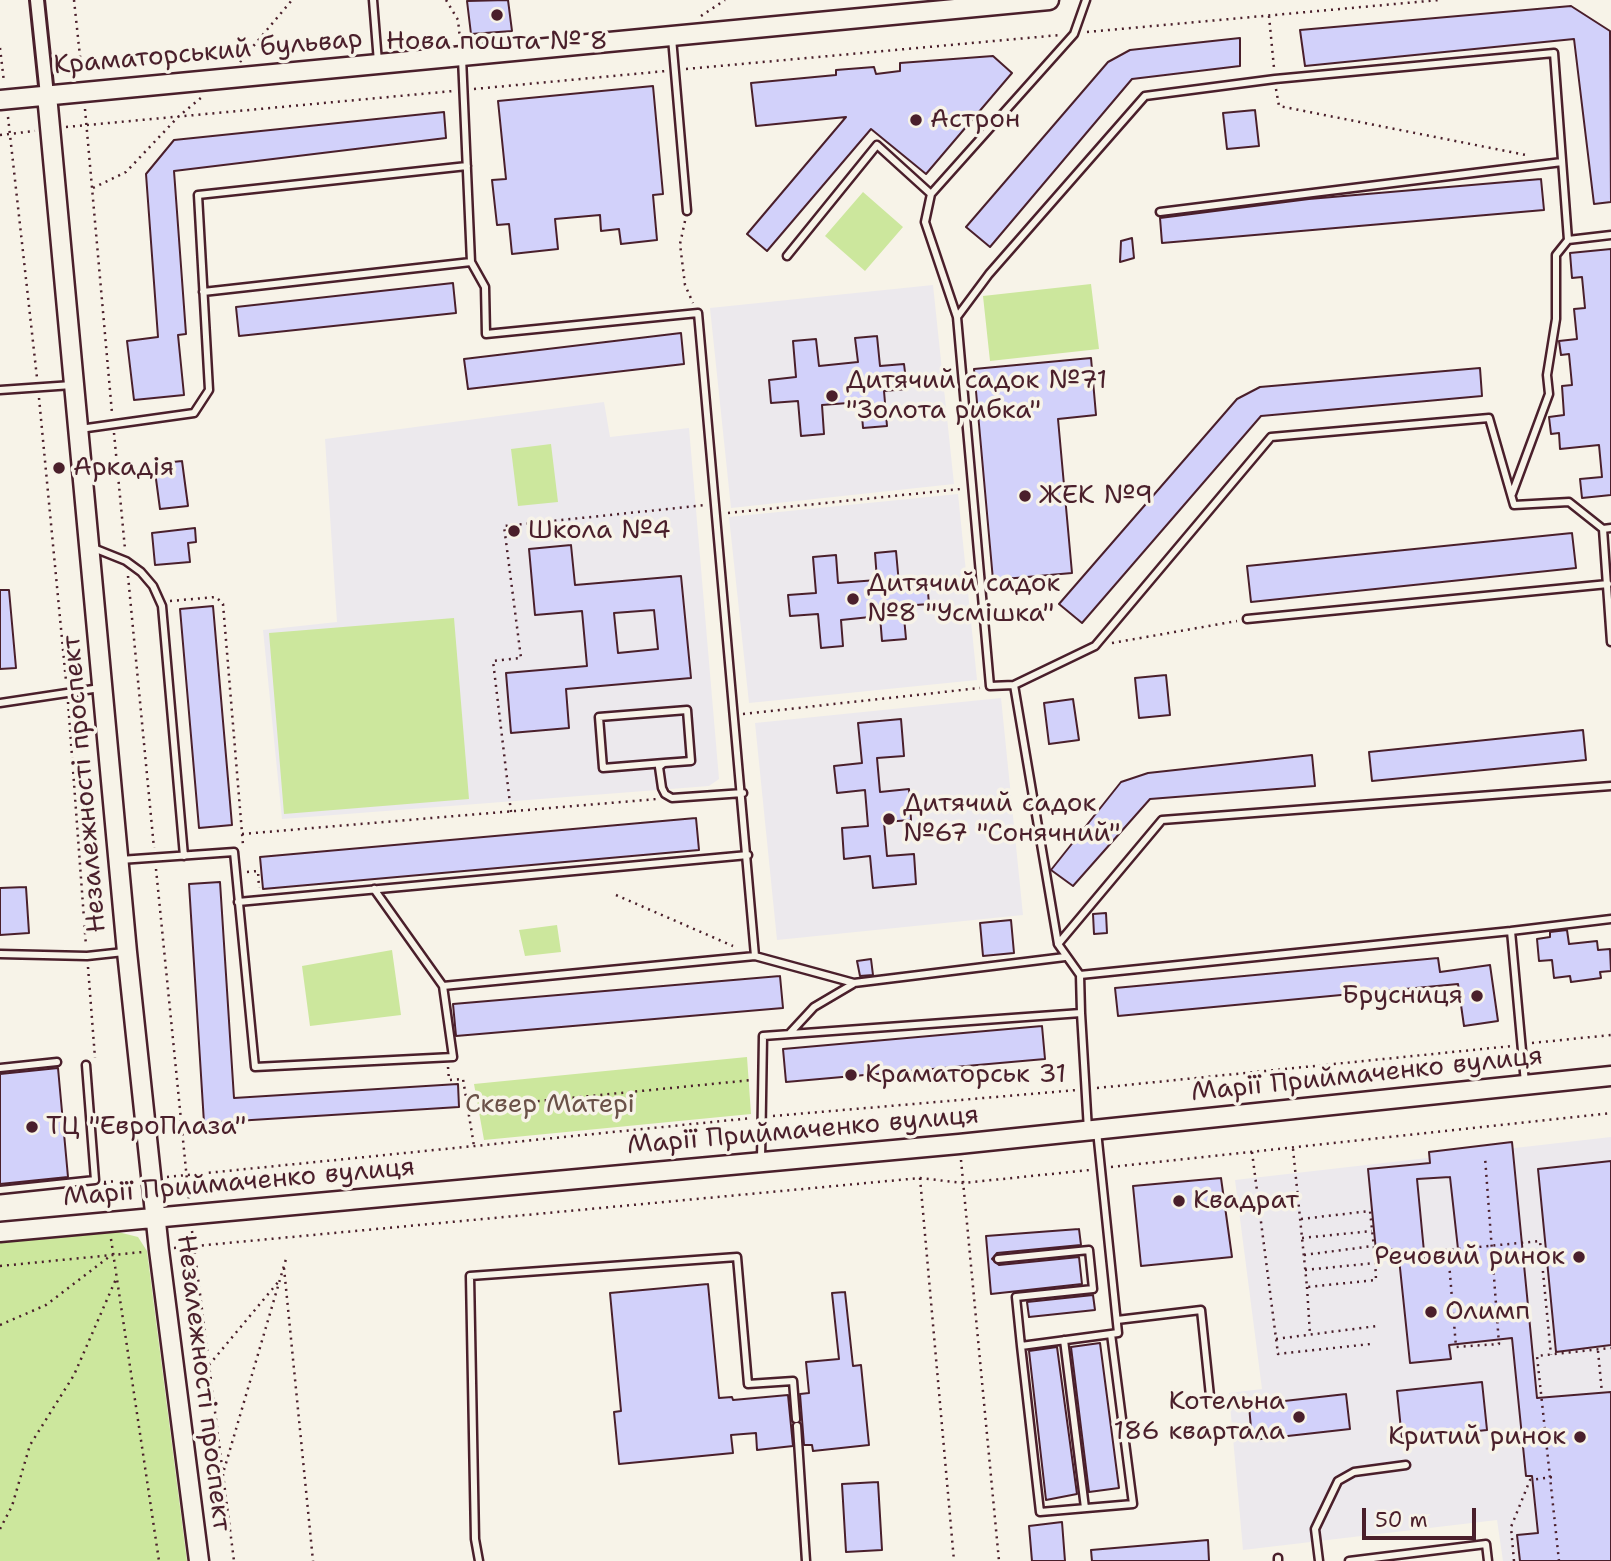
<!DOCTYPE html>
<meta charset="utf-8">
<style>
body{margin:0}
#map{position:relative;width:1611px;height:1561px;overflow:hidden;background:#f7f3e8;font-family:"Shantell Sans",sans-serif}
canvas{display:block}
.scale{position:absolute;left:1362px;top:1508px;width:114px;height:32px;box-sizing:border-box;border:4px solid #4a1f2b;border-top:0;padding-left:9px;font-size:21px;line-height:24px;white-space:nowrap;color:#4a1f2b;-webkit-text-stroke:5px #f7f3e8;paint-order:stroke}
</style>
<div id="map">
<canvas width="1611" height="1561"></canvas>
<div class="scale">50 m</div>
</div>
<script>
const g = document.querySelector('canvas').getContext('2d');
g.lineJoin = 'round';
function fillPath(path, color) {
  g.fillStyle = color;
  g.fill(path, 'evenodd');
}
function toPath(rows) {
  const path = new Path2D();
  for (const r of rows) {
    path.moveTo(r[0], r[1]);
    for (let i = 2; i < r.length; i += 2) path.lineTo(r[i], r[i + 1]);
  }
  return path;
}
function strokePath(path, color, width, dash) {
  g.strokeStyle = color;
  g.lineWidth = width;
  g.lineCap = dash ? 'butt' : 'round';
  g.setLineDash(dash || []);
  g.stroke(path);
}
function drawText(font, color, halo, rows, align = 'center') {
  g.font = font + ' "Shantell Sans",sans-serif';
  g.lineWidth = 7;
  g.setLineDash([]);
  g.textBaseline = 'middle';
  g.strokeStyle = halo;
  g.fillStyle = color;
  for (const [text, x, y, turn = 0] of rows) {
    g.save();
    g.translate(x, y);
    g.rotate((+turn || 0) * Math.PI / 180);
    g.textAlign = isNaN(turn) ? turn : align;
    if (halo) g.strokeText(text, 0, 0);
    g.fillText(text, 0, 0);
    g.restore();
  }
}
fillPath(toPath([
 [933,285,954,484,731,508,710,308],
 [604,402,610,437,689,428,719,779,709,786,282,819,263,630,337,622,325,439],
 [958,494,977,680,749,703,729,517],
 [1001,698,1023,915,777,940,755,723],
 [1611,1137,1611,1561,1503,1561,1497,1520,1243,1550,1229,1393,1262,1389,1235,1180]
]), '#ece9ed');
fillPath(toPath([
 [863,192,903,227,865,271,825,236],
 [1091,284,1099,349,990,361,983,296],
 [551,444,558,502,518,506,511,449],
 [454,618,469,799,284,814,269,633],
 [557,925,561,952,525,956,519,930],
 [392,950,401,1015,310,1026,302,966],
 [747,1057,751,1114,484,1140,474,1084],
 [118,1232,138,1237,147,1251,187,1561,0,1561,0,1243]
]), '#cce79d');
const building = toPath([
 [508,0,512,31,471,34,467,1,508,0],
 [1571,6,1610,31,1611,202,1594,204,1574,39,1305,66,1300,30,1571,6],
 [1240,38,1240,66,1132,79,990,247,966,227,1108,62,1130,50,1240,38],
 [993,56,1012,73,926,174,871,129,767,251,747,234,846,117,756,126,751,83,836,75,836,70,874,67,876,74,900,71,900,63,993,56],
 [653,86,663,194,653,195,657,240,621,244,619,229,601,231,600,215,555,219,558,249,512,254,509,224,497,225,492,180,506,179,498,101,653,86],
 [1255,110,1259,146,1227,149,1223,113,1255,110],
 [444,112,446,138,174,171,186,334,178,335,184,395,134,400,127,341,158,337,146,174,174,140,444,112],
 [1541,179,1544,210,1162,243,1160,218,1309,199,1541,179],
 [1132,238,1134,258,1120,262,1121,241,1132,238],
 [1611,249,1611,495,1582,498,1580,479,1602,477,1599,445,1560,449,1559,433,1551,434,1549,417,1564,415,1562,386,1572,385,1569,354,1561,355,1559,341,1577,339,1574,309,1585,308,1582,277,1572,278,1570,253,1611,249],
 [453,283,456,313,239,336,236,307,453,283],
 [681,333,684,364,468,389,464,359,681,333],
 [877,336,880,366,904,364,907,389,884,391,887,426,863,428,861,402,822,405,824,434,801,436,798,401,771,403,769,380,796,377,793,341,816,339,819,366,858,362,855,338,877,336],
 [1091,358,1096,415,1058,419,1072,573,993,580,974,369,1091,358],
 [1480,368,1482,396,1261,416,1082,623,1059,604,1237,399,1260,387,1480,368],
 [182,461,188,506,160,509,154,464,182,461],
 [195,528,196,542,188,543,190,562,155,565,152,533,195,528],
 [1572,533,1576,568,1251,602,1247,566,1572,533],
 [571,545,575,585,681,576,691,678,566,689,569,728,511,733,506,673,587,666,582,611,535,615,529,549,571,545],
 [654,610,658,649,618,653,614,613,654,610],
 [896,551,899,584,927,581,929,604,903,606,906,639,882,641,880,616,841,620,843,646,821,648,818,614,790,616,788,595,816,593,813,557,836,555,838,583,877,580,875,553,896,551],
 [0,590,9,590,16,668,0,669,0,590],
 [213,606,232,825,199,828,180,609,213,606],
 [1166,675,1170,715,1139,718,1135,678,1166,675],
 [1073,699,1079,740,1049,744,1044,703,1073,699],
 [901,719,904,756,877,758,880,792,909,789,911,820,884,822,887,856,914,854,916,884,873,888,870,856,844,859,842,828,868,826,865,790,837,793,834,766,862,763,858,723,901,719],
 [1583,730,1586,760,1372,781,1369,752,1583,730],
 [1312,755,1315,786,1150,799,1073,886,1051,870,1121,782,1148,773,1312,755],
 [696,818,699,850,263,889,260,857,696,818],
 [220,882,234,1098,458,1084,459,1107,204,1123,189,884,220,882],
 [26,887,29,933,0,935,0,888,26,887],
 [1106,913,1107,933,1094,934,1093,914,1106,913],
 [1011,920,1014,953,983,956,980,923,1011,920],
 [1567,930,1569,944,1597,941,1598,950,1610,949,1611,971,1600,972,1601,978,1571,982,1570,976,1554,978,1552,960,1539,961,1537,939,1550,937,1550,932,1567,930],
 [1438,958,1440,972,1490,965,1498,1021,1464,1026,1458,984,1118,1016,1115,988,1438,958],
 [871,959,873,975,860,976,857,961,871,959],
 [780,976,783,1008,456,1036,453,1004,780,976],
 [1042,1026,1045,1059,786,1082,783,1049,1042,1026],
 [58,1068,68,1177,0,1184,0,1074,58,1068],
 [1512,1142,1537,1398,1611,1392,1611,1561,1520,1561,1517,1535,1538,1533,1532,1476,1526,1476,1512,1338,1449,1345,1451,1359,1410,1363,1398,1249,1376,1251,1368,1169,1430,1163,1429,1152,1512,1142],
 [1450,1177,1459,1258,1425,1262,1417,1179,1450,1177],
 [1611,1161,1611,1345,1556,1352,1538,1169,1611,1161],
 [1221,1178,1232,1257,1141,1266,1133,1186,1221,1178],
 [1079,1229,1081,1245,997,1253,992,1259,999,1265,1079,1257,1082,1284,991,1294,986,1236,1079,1229],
 [708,1284,719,1398,732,1397,733,1400,788,1395,793,1446,757,1450,756,1433,731,1435,733,1453,619,1464,614,1412,621,1411,610,1293,708,1284],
 [845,1292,853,1366,861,1365,869,1445,813,1451,812,1445,804,1445,800,1394,809,1393,806,1362,839,1359,832,1293,845,1292],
 [1093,1295,1095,1310,1029,1317,1027,1302,1093,1295],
 [1100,1343,1119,1488,1089,1492,1071,1347,1100,1343],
 [1057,1347,1077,1494,1046,1500,1029,1351,1057,1347],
 [1482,1382,1487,1430,1402,1439,1397,1391,1482,1382],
 [1346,1394,1350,1429,1252,1440,1249,1405,1346,1394],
 [878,1482,882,1550,846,1552,842,1484,878,1482],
 [1062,1522,1065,1561,1032,1561,1029,1526,1062,1522],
 [1208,1540,1209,1561,1092,1561,1091,1550,1208,1540]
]);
fillPath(building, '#d2d1fa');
strokePath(building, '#4a1f2b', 2);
const lane = toPath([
 [373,0,378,62],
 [672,38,687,211],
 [1160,212,1562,162],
 [1568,240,1611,235],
 [787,256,877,145,931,194],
 [471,262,485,287,486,334,698,313,755,956,854,983,1065,957],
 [203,292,471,262,462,58],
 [957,317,925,222,931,194,1074,34,1086,0],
 [0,390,72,385],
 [80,429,194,413,209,390,198,195,467,166],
 [1512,494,1549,394,1547,375,1556,319,1556,255,1568,240,1554,53,1275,79,1145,96,989,274,957,317,990,686,1014,685,1095,646,1271,437,1489,418,1514,505,1569,502,1603,529,1611,528],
 [1603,529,1611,642],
 [91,547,126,561,141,572,153,586,162,606,184,856],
 [1247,619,1608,584],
 [1014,685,1058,944],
 [0,703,100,688],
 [664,763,603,768,599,717,687,710,691,761,664,763,659,767,662,788,665,794,672,798,743,793],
 [120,860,234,852,255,1067,453,1057,443,986],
 [374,889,443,986,755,956],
 [238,902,748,855],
 [0,954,87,956,124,952],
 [1080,975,1511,931],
 [1081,1013,1080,975,1058,944,1162,820,1611,786],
 [789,1034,814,1007,853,984],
 [0,1068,57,1062],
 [1525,1083,1511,931,1611,919],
 [1097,1131,1118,1333,1111,1334,1021,1346,1040,1512,1133,1504,1111,1334],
 [761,1160,763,1036,1081,1013,1088,1130],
 [0,1190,95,1180,86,1065],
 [998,1259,1089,1250,1093,1289,1016,1297,1021,1346],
 [1117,1320,1201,1310,1210,1396],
 [1064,1340,1085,1508],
 [797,1426,806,1561],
 [1278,1558,1278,1561],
 [479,1561,475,1539,470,1276,737,1257,748,1384,793,1381,796,1419],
 [1319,1561,1315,1529,1338,1481,1354,1472,1406,1465],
 [1349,1561,1486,1544,1488,1561]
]);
const street = toPath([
 [37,0,47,95]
]);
const secondary = toPath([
 [47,95,127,952,159,1250,199,1561],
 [0,100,1049,0],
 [0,1232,959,1144,1611,1076]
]);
strokePath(lane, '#4a1f2b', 11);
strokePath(street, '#4a1f2b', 18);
strokePath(secondary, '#4a1f2b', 23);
strokePath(toPath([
 [74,0,82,75],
 [446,0,458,20,460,39],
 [701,16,725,0],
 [1269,16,1274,68],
 [1087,32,1439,0],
 [0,48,4,82],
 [240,62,292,0],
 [686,69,1060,35],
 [474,89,666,71],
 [1276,89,1279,106,1526,155],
 [85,109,112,413],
 [8,117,37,378],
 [66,127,453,91],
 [0,135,35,131],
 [93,188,126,172,179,116,202,97],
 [685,221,680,244,685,285,693,303],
 [39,398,66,681],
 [114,433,125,549],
 [728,513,961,489],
 [128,576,154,848],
 [170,601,216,597,223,604,243,845],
 [1112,643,1237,621],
 [68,702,86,946],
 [743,714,980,688],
 [511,812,493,661,521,658,504,526,706,505],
 [242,834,657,799],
 [156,869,189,1200],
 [247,872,258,871,259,888],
 [616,895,733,946],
 [88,967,95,1058],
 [1532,1043,1611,1035],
 [448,1067,449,1080,463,1079,474,1146],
 [1097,1088,1512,1046],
 [468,1108,752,1080],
 [773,1116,1077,1090],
 [1293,1149,1307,1287,1376,1280,1375,1257,1540,1241,1551,1355],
 [1252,1152,1278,1354,1371,1344],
 [961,1160,999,1561],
 [1111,1167,1611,1113],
 [167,1177,752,1118],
 [920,1178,954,1561],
 [104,1182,136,1180],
 [105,1183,107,1204],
 [1301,1219,1370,1211,1375,1257],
 [192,1231,234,1561],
 [1302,1238,1372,1231],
 [111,1239,159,1561],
 [174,1248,920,1178,963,1183,1090,1170],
 [1448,1250,1456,1347,1499,1344,1485,1157],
 [1304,1255,1373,1246],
 [0,1266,143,1252],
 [284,1268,313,1561],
 [1305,1270,1375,1263],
 [1307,1287,1310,1335],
 [0,1325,46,1305,110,1256],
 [1276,1339,1377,1326],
 [1598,1351,1602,1393],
 [209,1365,279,1281],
 [224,1470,286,1259],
 [0,1529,12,1506,30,1445,74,1375,116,1279],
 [1514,1561,1511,1527,1530,1480,1553,1477],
 [1559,1561,1537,1356,1611,1348]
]), '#4a1f2b', 2.5, [2, 5]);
strokePath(lane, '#f7f3e8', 6);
strokePath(street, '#f7f3e8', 12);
strokePath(secondary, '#f7f3e8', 18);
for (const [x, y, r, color] of [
 [497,15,7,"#4a1f2b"],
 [916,120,7,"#4a1f2b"],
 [832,396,7,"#4a1f2b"],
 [59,468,7,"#4a1f2b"],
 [1025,496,7,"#4a1f2b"],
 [514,531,7,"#4a1f2b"],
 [853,599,7,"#4a1f2b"],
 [889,819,7,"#4a1f2b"],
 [1477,996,7,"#4a1f2b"],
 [851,1075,7,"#4a1f2b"],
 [32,1127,7,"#4a1f2b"],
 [1179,1201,7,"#4a1f2b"],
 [1579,1257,7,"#4a1f2b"],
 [1431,1312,7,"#4a1f2b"],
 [1299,1417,7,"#4a1f2b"],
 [1580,1437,7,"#4a1f2b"]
]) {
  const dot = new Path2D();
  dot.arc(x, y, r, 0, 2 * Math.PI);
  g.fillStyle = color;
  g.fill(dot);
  strokePath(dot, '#f7f3e8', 2.5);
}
drawText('26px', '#4a1f2b', '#f7f3e8', [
 ["Нова пошта № 8",497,42,"center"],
 ["Астрон",930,120],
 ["Дитячий садок №71",846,381],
 ["\"Золота рибка\"",846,411],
 ["Аркадія",73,468],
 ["ЖЕК №9",1039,496],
 ["Школа №4",528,531],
 ["Дитячий садок",867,584],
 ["№8 \"Усмішка\"",867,614],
 ["Дитячий садок",903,804],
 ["№67 \"Сонячний\"",903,834],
 ["Брусниця",1463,996,"right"],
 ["Краматорськ 31",865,1075],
 ["ТЦ \"ЕвроПлаза\"",46,1127],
 ["Квадрат",1193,1201],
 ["Речовий ринок",1565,1257,"right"],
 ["Олимп",1445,1312],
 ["Котельна",1285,1402,"right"],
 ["186 квартала",1285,1432,"right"],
 ["Критий ринок",1566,1437,"right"]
], 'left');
drawText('26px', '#4a1f2b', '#f7f3e8', [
 ["Краматорський бульвар",208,53,-5],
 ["Незалежності проспект",85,784,-95],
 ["Марії Приймаченко вулиця",1367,1075,-6],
 ["Марії Приймаченко вулиця",803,1131,-5],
 ["Марії Приймаченко вулиця",239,1183,-5],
 ["Незалежності проспект",203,1383,83]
]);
drawText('26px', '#6a5148', '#f7f3e8', [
 ["Сквер Матері",550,1105]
]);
</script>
